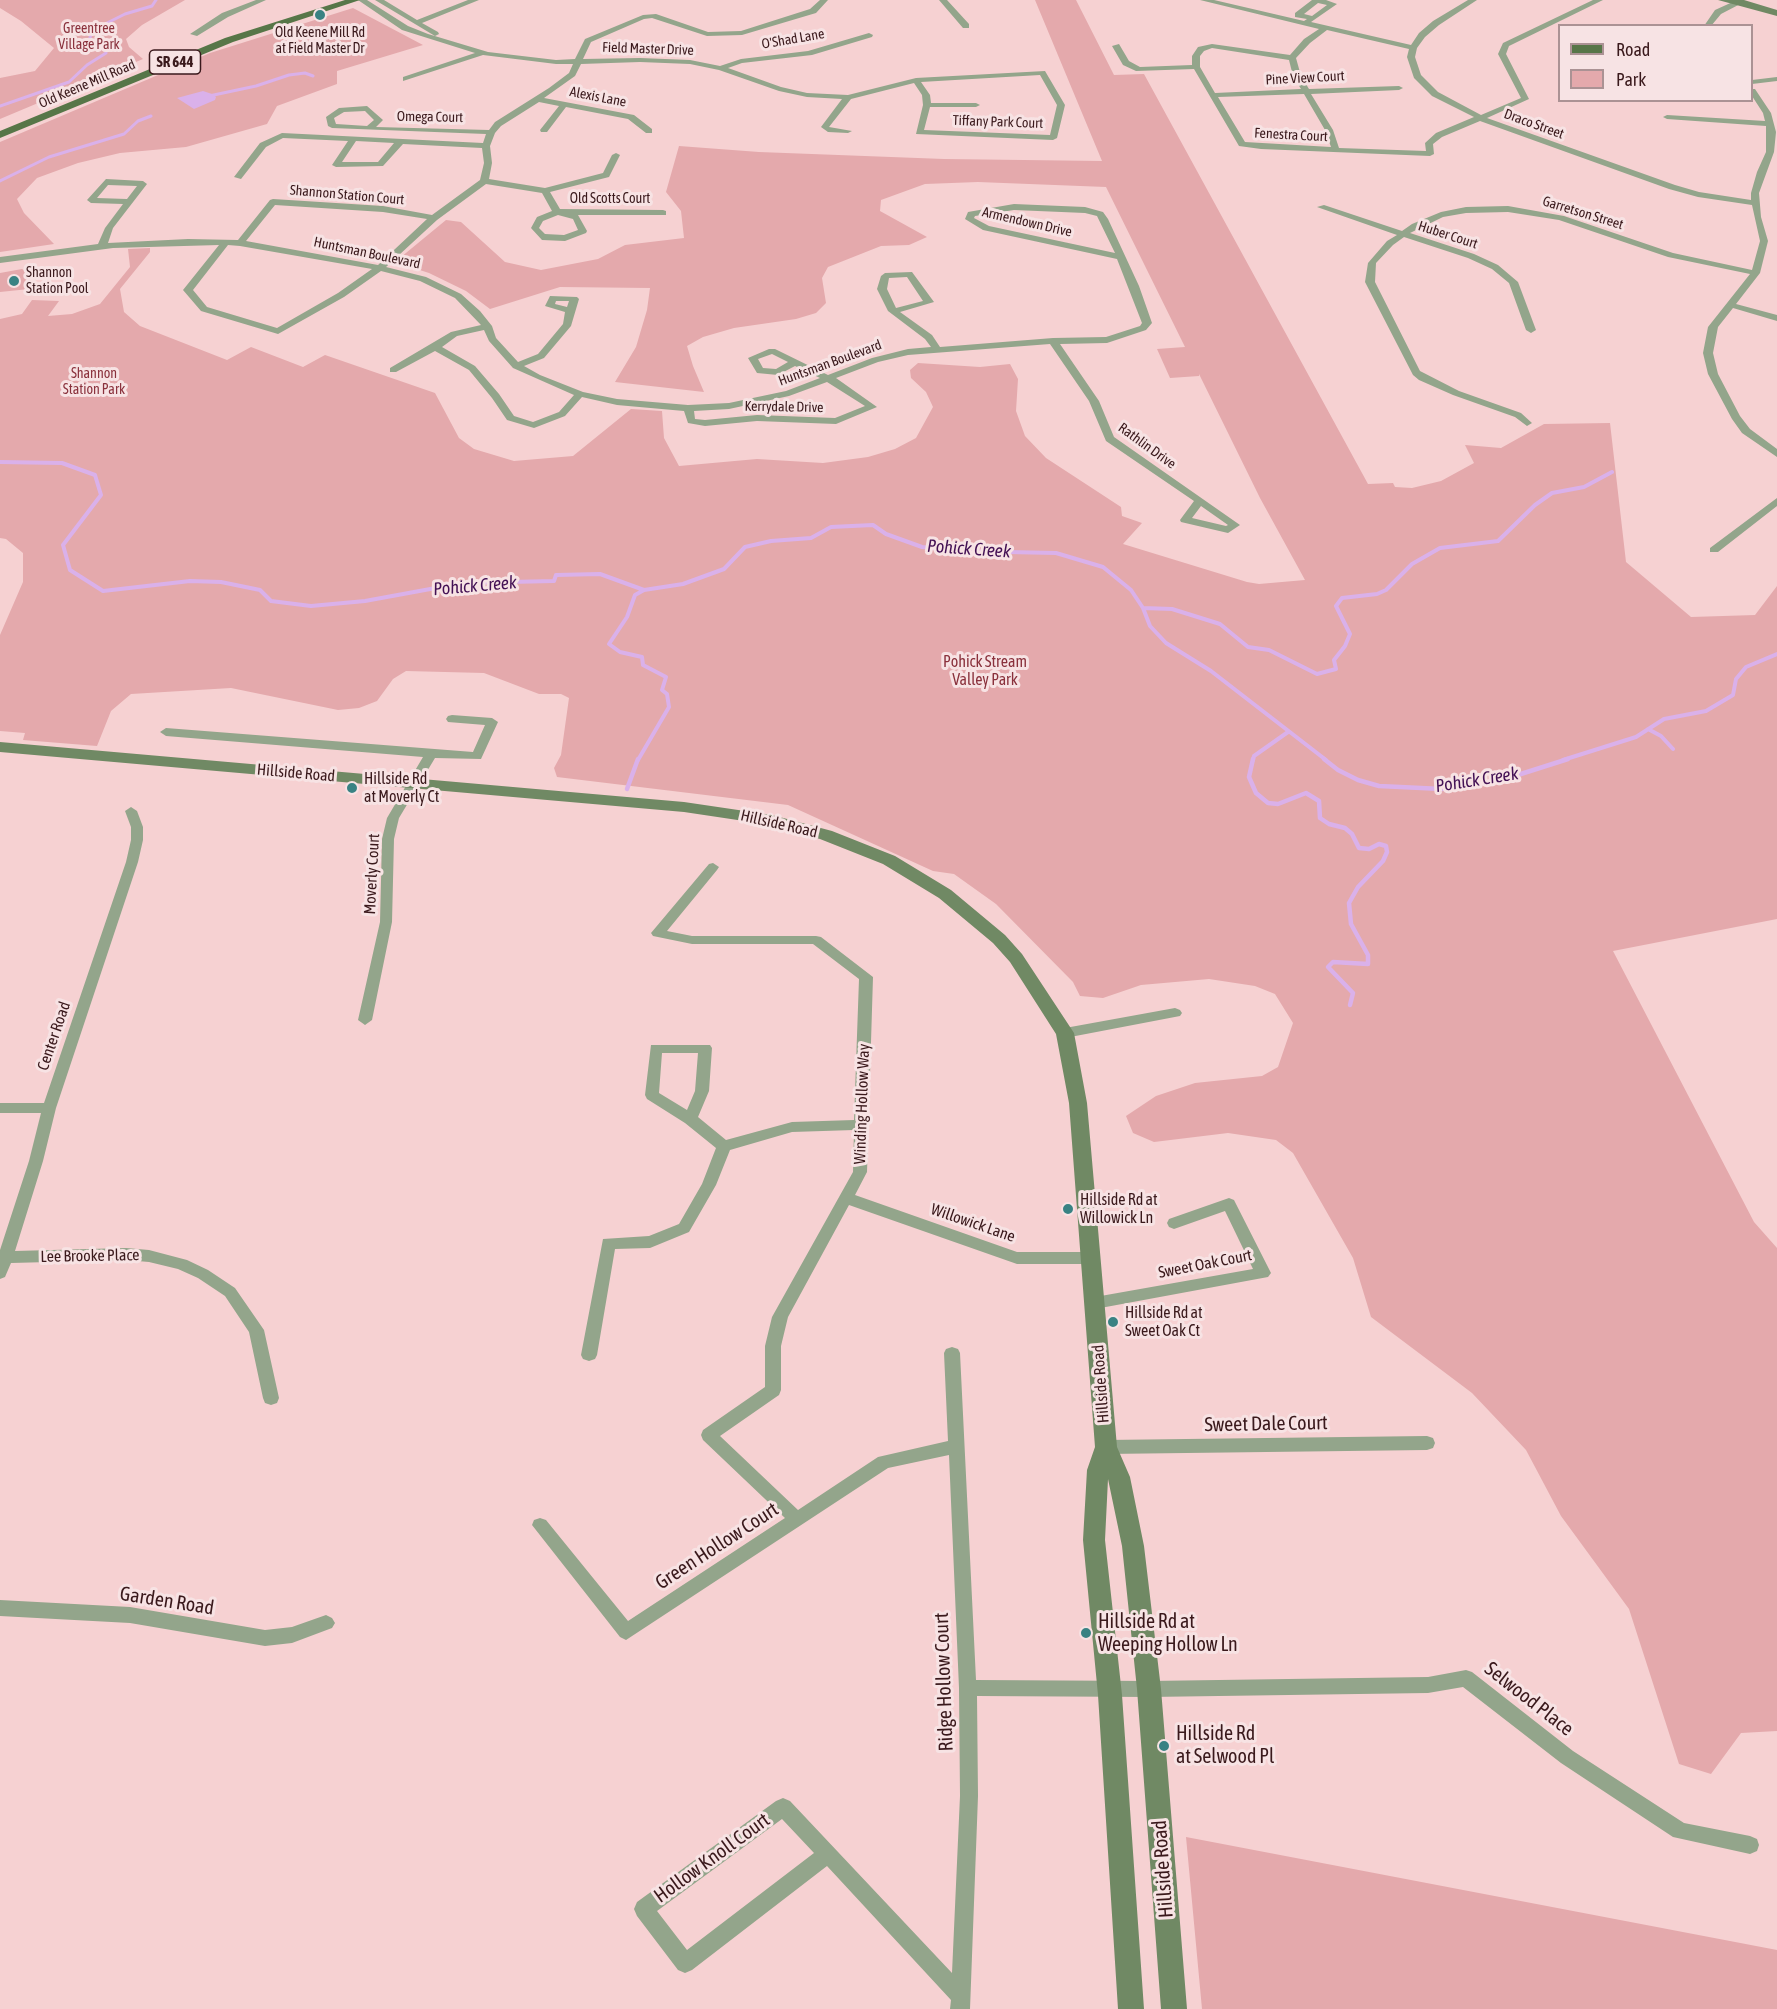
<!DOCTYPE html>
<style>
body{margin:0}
#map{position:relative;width:1777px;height:2009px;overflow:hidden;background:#f6d1d2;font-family:"Asap Condensed",sans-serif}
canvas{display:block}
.legend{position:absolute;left:1558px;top:24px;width:195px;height:78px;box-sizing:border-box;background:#f7e3e4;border:2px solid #ab9294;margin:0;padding:8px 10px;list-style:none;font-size:18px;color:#3a191c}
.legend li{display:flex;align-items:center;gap:12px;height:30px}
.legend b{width:30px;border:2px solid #ab9294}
</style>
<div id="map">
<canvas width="1777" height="2009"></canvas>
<ul class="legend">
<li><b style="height:8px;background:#577648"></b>Road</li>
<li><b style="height:16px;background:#e4a9ac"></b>Park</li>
</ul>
</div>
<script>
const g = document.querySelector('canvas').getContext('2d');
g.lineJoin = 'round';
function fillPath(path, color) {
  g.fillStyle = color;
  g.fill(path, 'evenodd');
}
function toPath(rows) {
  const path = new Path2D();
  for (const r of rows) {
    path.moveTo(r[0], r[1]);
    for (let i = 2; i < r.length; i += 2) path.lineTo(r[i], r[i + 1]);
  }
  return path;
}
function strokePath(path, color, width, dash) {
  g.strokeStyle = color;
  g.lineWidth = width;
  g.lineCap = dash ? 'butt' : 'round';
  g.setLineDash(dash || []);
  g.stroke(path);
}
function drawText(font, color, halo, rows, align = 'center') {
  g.font = font + ' "Asap Condensed",sans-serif';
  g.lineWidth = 6;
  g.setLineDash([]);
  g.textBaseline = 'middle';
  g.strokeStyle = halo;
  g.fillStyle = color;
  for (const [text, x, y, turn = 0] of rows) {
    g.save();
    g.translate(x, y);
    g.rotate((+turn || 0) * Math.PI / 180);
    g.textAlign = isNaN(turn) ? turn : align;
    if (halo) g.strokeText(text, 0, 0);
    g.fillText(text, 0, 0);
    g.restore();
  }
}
fillPath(toPath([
 [0,0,185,0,142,25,126,39,129,47,143,59,0,119,0,78,35,71,54,48,21,21,0,8],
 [1035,0,1076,0,1114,75,1144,74,1368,484,1393,483,1395,487,1412,488,1441,481,1474,463,1465,445,1501,448,1544,424,1610,423,1626,562,1691,617,1755,615,1777,586,1777,919,1613,951,1754,1222,1777,1248,1777,1731,1741,1733,1711,1774,1679,1764,1629,1609,1561,1516,1526,1450,1472,1393,1371,1317,1353,1258,1293,1153,1276,1140,1228,1133,1154,1142,1133,1133,1126,1116,1156,1096,1195,1083,1262,1076,1278,1067,1293,1023,1275,994,1255,986,1209,979,1141,985,1103,998,1080,996,1073,982,996,904,954,874,933,871,788,805,557,777,554,768,561,755,569,698,561,694,539,694,484,673,406,671,393,679,377,701,359,708,338,710,231,688,131,694,111,711,97,746,23,740,25,733,0,731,0,635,23,582,23,553,6,539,0,538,0,319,22,314,32,300,59,301,48,316,72,314,100,304,130,267,128,249,150,248,150,252,120,289,124,312,140,326,227,360,251,347,303,367,325,355,435,393,459,438,474,449,514,461,573,456,631,409,662,411,664,438,679,466,757,459,823,463,868,457,895,449,916,438,933,407,926,392,911,378,910,370,918,363,980,367,1010,364,1018,379,1016,411,1025,436,1046,458,1121,507,1122,516,1142,523,1123,544,1247,582,1259,584,1305,580,1260,498,1199,374,1199,376,1170,378,1157,349,1185,347,1106,187,978,182,925,184,881,200,880,211,927,237,909,245,881,246,828,267,822,278,826,303,816,313,796,319,734,328,703,337,687,346,693,366,704,392,615,382,636,347,647,310,650,288,560,287,490,309,466,291,429,273,395,262,446,220,461,222,505,262,541,270,598,259,625,245,684,238,681,211,666,192,679,146,759,152,944,159,1102,161],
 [353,8,423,45,337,71,337,84,277,106,267,124,186,147,120,153,78,163,37,178,17,199,24,213,54,244,0,252,0,142,210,53],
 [22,269,29,273,29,289,0,292,0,273],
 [1186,1837,1777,1950,1777,2009,1202,2009]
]), '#e4a9ac');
fillPath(toPath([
 [203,91,212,94,216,97,215,100,194,109,177,98]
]), '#dab1ea');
strokePath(toPath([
 [209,96,256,86,289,75,305,73,313,76],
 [0,106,69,82,87,65,106,53,106,50,89,40,93,30,125,14,152,6,156,0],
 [0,181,49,157,124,134,138,121,151,116]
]), '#dab1ea', 3);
strokePath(toPath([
 [0,462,62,463,95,475,101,495,63,545,70,570,103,591,190,581,221,582,260,590,271,601,311,606,365,601,463,583,554,581,556,575,600,574,644,590,683,584,724,569,745,547,771,541,811,538,831,527,873,525,886,534,922,547,959,551,1056,553,1103,567,1131,590,1143,608,1150,626,1166,643,1211,671,1326,760],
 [1143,608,1172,609,1220,624,1248,647,1269,650,1317,674,1336,669,1334,660,1345,646,1350,634,1336,606,1342,598,1377,594,1386,590,1412,564,1440,548,1498,541,1535,505,1552,493,1584,487,1612,472],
 [1648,729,1661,736,1673,749],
 [638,760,669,707,667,694,662,690,666,677,643,665,642,657,620,652,609,644,627,617,635,595,644,590],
 [1253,760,1254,756,1288,732],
 [1563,760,1636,737,1664,719,1706,711,1733,695,1736,679,1746,667,1777,654]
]), '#dab1ea', 4);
strokePath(toPath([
 [1253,759,1249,777,1256,793,1268,803,1278,804,1306,793,1319,801,1320,818,1329,824,1345,828,1352,834,1359,848,1369,849,1379,844,1386,846,1387,852,1383,861,1358,887,1349,903,1351,924,1368,955,1368,964,1333,962,1328,967,1353,993,1350,1005],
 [1324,759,1338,770,1358,780,1379,786,1442,789,1502,780,1568,759],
 [627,789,638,759]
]), '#dab1ea', 4.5);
fillPath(toPath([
 [256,0,266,0,228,17,197,36,190,34,222,13,256,0],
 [358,0,367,0,408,26,428,34,488,52,556,60,575,59,585,39,643,15,656,14,708,32,741,31,810,9,820,0,828,0,816,13,742,35,707,36,652,18,644,19,591,42,583,59,640,58,690,60,720,66,741,59,808,51,869,33,873,35,872,37,812,55,742,63,728,68,781,87,807,93,848,95,916,78,1045,71,1065,105,1057,138,1053,140,916,134,923,105,922,95,914,83,851,99,829,127,852,131,848,133,828,132,821,127,842,99,807,97,779,91,719,70,690,64,640,62,581,64,575,76,544,98,634,115,652,129,652,133,646,133,628,119,566,107,547,132,541,132,540,130,559,106,539,102,501,126,495,133,490,146,492,163,489,179,545,188,603,173,612,155,616,153,620,155,609,177,550,192,560,209,663,210,666,211,666,215,578,215,587,231,586,233,565,241,542,240,531,228,537,217,552,211,542,193,486,184,437,220,386,267,426,277,461,294,480,311,492,326,496,338,518,362,538,354,563,324,565,312,545,306,550,296,577,297,579,299,571,326,544,358,524,366,540,375,583,392,617,399,688,405,729,403,786,391,820,378,795,366,778,375,757,373,748,358,769,349,775,349,828,375,872,358,908,349,931,347,925,339,888,311,877,289,881,276,885,273,912,272,934,302,900,312,932,335,940,347,1053,338,1106,337,1140,326,1142,323,1117,259,983,230,965,219,968,212,1014,204,1085,207,1103,212,1108,219,1139,286,1152,323,1146,330,1107,343,1060,344,1099,401,1114,437,1240,525,1228,533,1181,522,1180,520,1194,501,1106,441,1089,401,1050,344,908,355,878,362,836,378,877,407,836,424,757,421,705,426,688,423,684,411,617,405,582,397,565,416,534,428,507,420,492,398,469,370,435,351,396,372,390,372,390,368,451,332,481,325,455,298,420,281,381,271,344,297,278,334,201,311,183,290,219,245,113,248,0,263,0,257,98,244,105,228,123,204,91,203,87,200,106,179,143,181,147,184,113,228,108,243,188,239,238,240,270,200,273,199,383,206,432,215,480,180,484,163,482,148,403,144,383,166,336,167,332,165,348,141,283,138,266,147,241,179,234,177,260,143,282,133,483,143,486,134,332,128,328,126,326,117,339,108,367,106,383,120,376,127,489,130,495,122,549,88,569,73,573,64,556,64,483,55,403,81,403,77,475,53,402,30,358,0],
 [1040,75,1057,105,1050,135,924,130,930,107,976,107,980,105,976,103,931,103,930,95,921,82,1040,75],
 [365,111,374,120,367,126,336,124,334,118,344,112,365,111],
 [356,141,394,143,378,162,342,162,356,141],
 [108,185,137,186,127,199,97,198,108,185],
 [275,205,383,212,427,219,378,265,246,241,275,205],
 [1014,210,1085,213,1097,216,1115,253,989,226,974,218,975,216,1014,210],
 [558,215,573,219,578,230,564,235,545,234,539,228,543,221,558,215],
 [228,245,240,246,372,269,338,293,277,328,207,307,193,290,228,245],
 [907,277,923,301,896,308,887,289,889,278,907,277],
 [556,301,569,301,567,307,555,304,556,301],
 [484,330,489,341,513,368,574,395,559,412,533,422,514,416,499,394,475,366,442,347,457,336,484,330],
 [772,354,788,362,776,369,763,368,758,359,772,354],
 [827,382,865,406,835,418,757,415,705,420,695,419,694,411,729,409,789,396,827,382],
 [1201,506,1228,525,1226,526,1192,518,1201,506],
 [375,0,384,0,417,20,468,0,479,0,422,23,438,32,439,34,435,36,375,0],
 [939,0,947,0,969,24,969,28,963,28,939,0],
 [1200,0,1214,0,1304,21,1307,19,1295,17,1295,13,1312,0,1326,0,1337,4,1311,22,1411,45,1419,33,1433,21,1468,0,1477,0,1439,25,1425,37,1417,48,1415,57,1421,75,1438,92,1481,115,1521,98,1498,54,1503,43,1593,0,1603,0,1509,46,1506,54,1529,99,1487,118,1675,185,1699,192,1751,200,1751,193,1757,172,1766,152,1766,126,1667,119,1663,117,1667,115,1765,121,1763,113,1752,96,1752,89,1755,89,1771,113,1776,132,1774,152,1759,193,1761,217,1768,241,1760,273,1736,304,1777,315,1777,321,1733,308,1718,327,1713,353,1718,374,1740,416,1750,429,1777,449,1777,457,1742,433,1732,419,1708,374,1703,353,1708,327,1750,274,1668,257,1559,220,1508,212,1466,213,1443,217,1410,233,1474,254,1498,265,1518,282,1536,330,1531,333,1526,330,1509,283,1492,269,1468,258,1404,237,1393,245,1376,263,1375,282,1420,371,1459,391,1521,413,1532,423,1527,426,1515,417,1453,395,1419,380,1413,375,1365,282,1368,263,1387,241,1397,235,1317,207,1324,205,1402,231,1412,224,1441,212,1466,207,1508,206,1564,216,1673,253,1752,270,1760,241,1752,205,1698,197,1669,189,1480,121,1442,137,1433,144,1434,154,1430,156,1261,149,1239,146,1194,69,1136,71,1123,65,1112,46,1119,44,1129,61,1140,67,1192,65,1192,56,1198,47,1212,44,1290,55,1304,39,1319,29,1200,0],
 [1318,3,1327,5,1312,16,1304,14,1318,3],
 [1327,30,1409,49,1407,57,1414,78,1432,96,1474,117,1436,133,1425,143,1426,151,1339,148,1333,130,1311,94,1399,90,1403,88,1399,86,1309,89,1301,76,1296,58,1310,43,1327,30],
 [1212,48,1289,60,1293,76,1301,89,1215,93,1200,67,1200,56,1204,51,1212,48],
 [1304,94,1325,130,1331,147,1245,142,1218,97,1304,94],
 [1737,0,1744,2,1721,14,1711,26,1704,26,1715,10,1737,0],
 [1777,77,1777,81,1752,84,1752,80,1777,77],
 [1777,498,1777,506,1718,552,1710,552,1710,548,1777,498],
 [452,715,492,718,498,722,481,759,435,758,399,818,394,839,392,922,372,1020,365,1025,358,1020,380,922,382,839,387,818,423,757,166,736,160,732,166,728,473,752,485,725,448,722,446,719,448,716,452,715],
 [131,807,137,811,143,827,143,840,138,862,56,1108,43,1161,15,1251,126,1248,149,1250,187,1260,208,1270,235,1288,264,1330,279,1398,277,1403,271,1405,265,1403,263,1398,249,1332,225,1296,198,1278,178,1269,149,1262,126,1260,11,1263,5,1277,0,1279,0,1250,29,1161,41,1113,0,1113,0,1103,44,1103,126,862,131,840,131,827,125,811,131,807],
 [713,863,719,867,717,870,667,931,692,936,816,936,821,937,873,977,867,1172,855,1195,1017,1252,1091,1252,1096,1254,1099,1258,1096,1262,1091,1264,1017,1264,849,1205,788,1317,781,1346,781,1390,779,1395,720,1436,798,1510,878,1457,948,1441,944,1353,946,1349,952,1347,958,1349,960,1353,976,1680,1149,1681,1428,1677,1466,1670,1472,1672,1573,1751,1684,1823,1750,1836,1757,1839,1759,1845,1757,1851,1750,1854,1673,1837,1561,1763,1463,1687,1428,1693,1149,1697,977,1696,978,1796,970,2009,950,2009,951,2000,827,1866,692,1970,685,1973,678,1970,637,1916,634,1909,637,1902,776,1801,783,1798,790,1801,952,1973,960,1796,959,1688,949,1455,888,1468,626,1640,620,1637,532,1525,534,1520,540,1518,546,1520,628,1621,785,1518,703,1440,701,1435,703,1430,765,1387,765,1346,772,1317,853,1172,854,1130,792,1132,730,1150,716,1185,689,1232,650,1248,615,1249,597,1355,595,1359,589,1361,583,1359,581,1355,603,1239,649,1236,679,1224,702,1184,716,1148,685,1123,647,1099,645,1095,651,1045,710,1045,712,1048,709,1091,698,1117,726,1140,792,1122,854,1120,859,979,813,944,692,944,653,936,651,933,709,864,713,863],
 [662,1053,698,1053,695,1091,687,1110,659,1093,662,1053],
 [782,1819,814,1853,687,1950,657,1911,782,1819],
 [1175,1008,1180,1010,1182,1013,1180,1016,1065,1038,1058,1033,1065,1028,1175,1008],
 [1229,1198,1234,1200,1236,1204,1271,1273,1268,1277,1095,1309,1090,1307,1087,1303,1090,1299,1095,1297,1253,1269,1225,1211,1174,1229,1169,1227,1167,1223,1169,1219,1229,1198],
 [1427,1436,1433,1438,1435,1443,1433,1448,1427,1450,1106,1454,1100,1452,1098,1447,1100,1442,1106,1440,1427,1436],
 [0,1600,130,1607,265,1630,292,1627,326,1615,332,1618,335,1623,332,1628,292,1643,265,1646,130,1623,0,1616,0,1600]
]), '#93a58b');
fillPath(toPath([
 [1718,0,1744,0,1777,10,1777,16,1718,0],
 [0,742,684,802,772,815,832,831,895,856,951,890,1005,935,1022,954,1074,1033,1087,1103,1117,1447,1130,1477,1144,1546,1161,1689,1187,2009,1161,2009,1137,1689,1122,1546,1108,1479,1105,1540,1122,1695,1144,2009,1118,2009,1098,1695,1083,1540,1087,1470,1095,1447,1069,1103,1056,1034,1010,962,993,943,939,898,883,864,820,839,771,825,684,812,0,752,0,742]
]), '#708964');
fillPath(toPath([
 [345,0,360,0,233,42,0,138,0,131,225,38,345,0]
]), '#577648');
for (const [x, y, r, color] of [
 [320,15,6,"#398283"],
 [14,281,6,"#398283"],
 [352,788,6,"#398283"],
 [1068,1209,6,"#398283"],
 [1113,1322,6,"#398283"],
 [1086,1633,6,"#398283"],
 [1164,1746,6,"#398283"]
]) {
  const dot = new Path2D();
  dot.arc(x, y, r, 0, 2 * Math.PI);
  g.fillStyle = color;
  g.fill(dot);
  strokePath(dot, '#f7e3e4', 2);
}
drawText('14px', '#8a313c', '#f7e3e4', [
 ["Greentree",89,29],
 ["Village Park",89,45],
 ["Shannon",94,374],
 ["Station Park",94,390]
]);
drawText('14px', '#3a191c', '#f7e3e4', [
 ["Old Keene Mill Rd",320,33],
 ["at Field Master Dr",320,49],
 ["Shannon",26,273,"left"],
 ["Station Pool",26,289,"left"]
]);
drawText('14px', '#3a191c', '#f7e3e4', [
 ["O'Shad Lane",793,39,-10],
 ["Field Master Drive",648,49,2],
 ["Pine View Court",1305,78,-3],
 ["Old Keene Mill Road",87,84,-23],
 ["Alexis Lane",598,97,11],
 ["Omega Court",430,117,1],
 ["Tiffany Park Court",998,122,2],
 ["Draco Street",1534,124,20],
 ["Fenestra Court",1291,135,3],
 ["Shannon Station Court",347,195,5],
 ["Old Scotts Court",610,199],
 ["Garretson Street",1583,213,17],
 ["Armendown Drive",1027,222,13],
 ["Huber Court",1448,235,18],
 ["Huntsman Boulevard",367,253,12],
 ["Huntsman Boulevard",830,363,-20],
 ["Kerrydale Drive",784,407,1],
 ["Rathlin Drive",1147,446,36]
]);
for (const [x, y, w] of [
 [175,62,51]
]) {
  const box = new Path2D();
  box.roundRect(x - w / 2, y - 12, w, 24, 4.5);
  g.fillStyle = '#f7e3e4';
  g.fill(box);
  strokePath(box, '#3a191c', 1.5);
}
drawText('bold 15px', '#3a191c', null, [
 ["SR 644",175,62]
]);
drawText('16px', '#8a313c', '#f7e3e4', [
 ["Pohick Stream",985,662],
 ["Valley Park",985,680]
]);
drawText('16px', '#3a191c', '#f7e3e4', [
 ["Hillside Road",296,773,5],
 ["Hillside Road",779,824,13],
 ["Moverly Court",372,874,-87],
 ["Center Road",54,1036,-71],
 ["Winding Hollow Way",862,1104,-88],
 ["Willowick Lane",973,1223,19],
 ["Lee Brooke Place",90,1256,-1],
 ["Sweet Oak Court",1205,1264,-11],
 ["Hillside Road",1101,1384,-94]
]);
drawText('16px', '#3a191c', '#f7e3e4', [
 ["Hillside Rd",364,779],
 ["at Moverly Ct",364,797],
 ["Hillside Rd at",1080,1200],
 ["Willowick Ln",1080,1218],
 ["Hillside Rd at",1125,1313],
 ["Sweet Oak Ct",1125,1331]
], 'left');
drawText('italic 18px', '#431054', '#f7e3e4', [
 ["Pohick Creek",969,549,4],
 ["Pohick Creek",475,586,-5],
 ["Pohick Creek",1477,780,-9]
]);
drawText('20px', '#3a191c', '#f7e3e4', [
 ["Sweet Dale Court",1266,1424,-1],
 ["Green Hollow Court",717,1546,-33],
 ["Garden Road",167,1601,9],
 ["Ridge Hollow Court",944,1682,-92],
 ["Selwood Place",1529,1699,38],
 ["Hollow Knoll Court",712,1858,-36],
 ["Hillside Road",1163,1869,-94]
]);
drawText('20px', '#3a191c', '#f7e3e4', [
 ["Hillside Rd at",1098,1622],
 ["Weeping Hollow Ln",1098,1645],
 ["Hillside Rd",1176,1734],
 ["at Selwood Pl",1176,1757]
], 'left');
</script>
